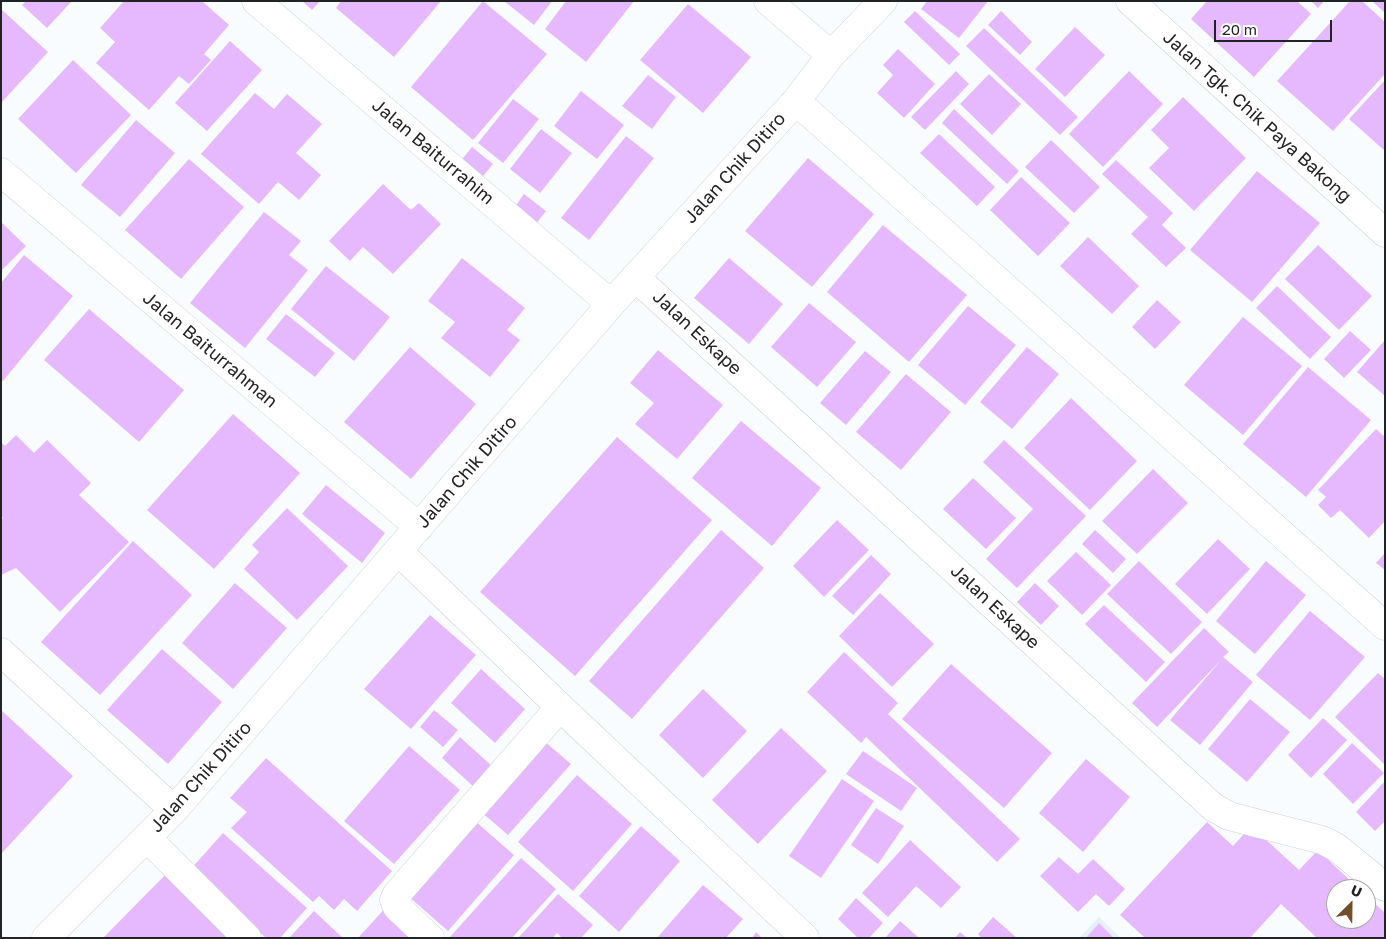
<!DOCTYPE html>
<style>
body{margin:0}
#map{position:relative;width:1386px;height:939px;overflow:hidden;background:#f8fcfe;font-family:"Golos Text",sans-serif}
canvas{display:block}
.frame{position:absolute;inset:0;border:2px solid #222325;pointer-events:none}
.north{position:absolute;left:1326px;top:879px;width:50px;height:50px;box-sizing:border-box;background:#fff;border:1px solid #a7a7a8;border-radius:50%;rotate:23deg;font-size:14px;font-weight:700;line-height:20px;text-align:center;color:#222325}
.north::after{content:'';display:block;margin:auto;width:18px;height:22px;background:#715027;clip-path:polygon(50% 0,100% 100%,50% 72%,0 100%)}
.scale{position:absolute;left:1214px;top:20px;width:118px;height:22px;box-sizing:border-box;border:2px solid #222325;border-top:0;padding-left:6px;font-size:15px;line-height:18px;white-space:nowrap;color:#222325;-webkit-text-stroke:4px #fff;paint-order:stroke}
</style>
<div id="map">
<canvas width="1386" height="939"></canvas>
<div class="frame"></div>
<div class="north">U</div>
<div class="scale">20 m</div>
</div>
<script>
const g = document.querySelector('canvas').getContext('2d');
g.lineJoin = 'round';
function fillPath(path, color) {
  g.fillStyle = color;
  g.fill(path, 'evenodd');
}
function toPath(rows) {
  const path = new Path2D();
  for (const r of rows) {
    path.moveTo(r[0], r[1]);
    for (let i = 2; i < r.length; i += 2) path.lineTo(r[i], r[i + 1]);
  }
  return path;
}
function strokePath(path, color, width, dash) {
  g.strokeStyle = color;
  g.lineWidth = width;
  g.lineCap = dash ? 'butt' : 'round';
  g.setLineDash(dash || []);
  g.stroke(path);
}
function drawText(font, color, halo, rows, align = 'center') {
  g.font = font + ' "Golos Text",sans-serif';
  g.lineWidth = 5;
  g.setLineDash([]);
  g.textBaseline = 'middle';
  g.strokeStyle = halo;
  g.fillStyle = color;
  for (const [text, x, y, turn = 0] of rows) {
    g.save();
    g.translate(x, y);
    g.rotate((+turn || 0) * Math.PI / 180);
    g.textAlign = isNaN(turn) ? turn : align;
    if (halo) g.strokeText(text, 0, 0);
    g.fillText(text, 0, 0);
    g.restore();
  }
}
fillPath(toPath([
 [1099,917,1121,938,1079,938]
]), '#e6f0f9');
fillPath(toPath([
 [26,1,72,1,47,28,22,5],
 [124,1,202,1,229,25,204,54,211,60,189,84,179,76,149,110,96,63,115,42,100,28],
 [302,1,320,1,312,10],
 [341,1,441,1,394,57,336,8],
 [483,1,547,54,473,140,411,87],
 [504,1,552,1,534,25],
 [566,1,634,1,586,62,545,29],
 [927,1,988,1,959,38,921,9],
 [1207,1,1297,1,1311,14,1254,77,1191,19],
 [1311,1,1324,1,1318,8],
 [1350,1,1362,1,1385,22,1385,74,1333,131,1277,81],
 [1372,1,1385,1,1385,13],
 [688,4,751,57,703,113,640,60],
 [1,9,48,52,1,103],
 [915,11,960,54,949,65,904,22],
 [1001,11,1032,42,1020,55,988,25],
 [1075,27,1105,55,1065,97,1035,69],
 [984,28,1078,117,1060,135,966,46],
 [230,41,262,70,207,131,175,103],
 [898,49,935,84,904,118,877,93,893,75,883,65],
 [73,60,131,115,76,173,18,119],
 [956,71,969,84,925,130,911,117],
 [1129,71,1163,104,1103,167,1069,134],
 [989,74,1021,104,992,135,960,104],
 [648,75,676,97,652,129,622,106],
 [1385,80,1385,151,1349,119],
 [581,91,624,125,597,159,554,126],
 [255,93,274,109,287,94,322,124,296,153,321,175,299,200,278,182,259,204,201,154],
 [1183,97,1246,158,1194,211,1149,168,1169,148,1151,130],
 [513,99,539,119,503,163,478,143],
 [954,109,1019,171,1007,184,942,123],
 [136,120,175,153,120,217,81,185],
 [541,129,572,153,540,193,510,169],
 [939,134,995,187,977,206,920,153],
 [626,136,654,158,589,240,561,218],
 [1051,140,1100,187,1074,213,1025,167],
 [472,147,493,164,480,180,459,163],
 [808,158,874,214,812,287,745,231],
 [189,159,244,207,181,279,125,230],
 [1116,160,1173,213,1162,225,1186,248,1166,267,1131,234,1148,217,1102,174],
 [1257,171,1320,223,1252,302,1190,250],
 [1021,177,1070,223,1038,256,990,210],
 [383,184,411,210,419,203,441,224,393,274,363,247,350,261,329,241],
 [524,194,546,211,535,225,514,208],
 [264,212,301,241,289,255,308,270,245,348,190,303],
 [1,222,26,246,1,271],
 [883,225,967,295,909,362,827,292],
 [1088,237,1139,286,1112,314,1060,266],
 [1318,245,1372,296,1339,330,1285,279],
 [24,255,73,296,3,381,1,379,1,283],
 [462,258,525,308,507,330,520,340,490,377,441,338,455,322,428,301],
 [729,258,783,304,749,344,694,298],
 [326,266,390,317,354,361,291,309],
 [1277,286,1331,337,1310,359,1256,308],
 [1157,300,1181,322,1155,349,1132,327],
 [809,303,856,342,817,387,771,347],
 [968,306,1016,345,965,405,918,365],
 [89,309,184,390,139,442,44,360],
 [286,314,335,353,315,377,266,339],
 [1243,317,1302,366,1243,435,1184,385],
 [1350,331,1371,350,1344,378,1324,359],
 [1385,340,1385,396,1357,372],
 [410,347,476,404,411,479,344,422],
 [1027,347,1059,374,1012,429,980,402],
 [658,350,723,405,677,459,635,424,654,403,630,383],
 [865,351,891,372,846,425,820,403],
 [1308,367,1371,420,1306,497,1243,444],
 [906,374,951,412,901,470,856,432],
 [1071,398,1137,461,1090,510,1024,448],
 [233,414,300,473,214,569,147,510],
 [741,421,821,488,772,546,692,478],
 [1376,429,1385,437,1385,521,1369,538,1340,510,1331,518,1318,505,1326,497,1318,490],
 [16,435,34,453,47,440,91,483,79,495,129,542,60,612,16,568,1,575,1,520,3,518,1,516,1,442,5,446],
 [617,437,712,520,575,676,480,592],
 [1004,440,1086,516,1017,588,986,559,1033,509,983,462],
 [1153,469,1188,503,1137,554,1102,521],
 [973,478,1016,518,986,549,943,509],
 [326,485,385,533,362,563,302,514],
 [287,508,348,566,297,620,244,569,259,552,252,545],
 [837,520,869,550,824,597,793,566],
 [721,530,764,568,632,719,589,681],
 [1095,530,1126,559,1113,573,1082,544],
 [1218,539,1250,569,1207,614,1175,584],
 [133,541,192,595,100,695,41,642],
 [1076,552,1111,585,1082,615,1047,581],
 [1385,553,1385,570,1376,563],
 [871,555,891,574,853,615,832,596],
 [1139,561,1202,622,1171,654,1107,594],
 [1266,561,1306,595,1255,654,1216,621],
 [235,583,287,628,233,689,182,643],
 [1035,583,1059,606,1041,625,1017,602],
 [880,593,934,644,892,687,839,636],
 [1104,605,1165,662,1146,682,1085,624],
 [1310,611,1365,657,1310,720,1256,675],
 [430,615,476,655,411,729,364,689],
 [1204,628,1229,652,1223,657,1253,682,1200,745,1170,720,1221,660,1157,727,1132,703],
 [162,649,222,702,168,764,107,710],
 [844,652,898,703,888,714,1020,839,997,862,866,737,861,743,807,692],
 [951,664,1052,753,1004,808,902,719],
 [481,669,525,709,495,743,451,703],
 [1378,673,1385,679,1385,765,1335,717],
 [703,689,747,731,703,778,659,735],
 [1250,699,1290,732,1247,782,1208,749],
 [1,710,73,776,1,854],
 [434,710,458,730,443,747,420,727],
 [1323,718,1347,740,1311,778,1288,755],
 [781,728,827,771,758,844,712,800],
 [460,737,494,768,475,788,442,758],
 [543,740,571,764,508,835,480,811],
 [1352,743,1384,773,1353,804,1323,774],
 [409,746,460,790,394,864,344,821],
 [863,751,917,788,901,811,846,774],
 [266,758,392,871,357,911,344,899,334,910,319,896,313,902,231,828,247,812,230,798],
 [1086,759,1130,797,1083,852,1039,813],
 [577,775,632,824,573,891,518,842],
 [842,779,874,801,821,878,789,856],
 [1385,781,1385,821,1375,831,1356,812],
 [876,808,904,826,878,864,851,845],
 [475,821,514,855,448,931,408,896],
 [1207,822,1233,846,1251,826,1299,870,1318,850,1359,889,1336,889,1336,919,1366,919,1366,895,1385,913,1385,938,1317,938,1281,904,1250,938,1145,938,1120,915],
 [641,826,680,861,619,932,579,896],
 [223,833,307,908,280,938,266,938,190,870],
 [910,840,961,887,941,908,916,886,888,917,862,893],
 [1059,857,1078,874,1093,859,1125,889,1109,906,1096,894,1078,912,1040,876],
 [521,858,556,889,512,938,449,938],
 [168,872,235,938,103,938],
 [703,885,743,919,726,938,657,938],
 [558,894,593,925,581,938,562,938,557,933,553,938,518,938],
 [856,898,883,923,869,938,858,938,838,919],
 [388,905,424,938,358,938],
 [314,911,343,938,289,938],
 [993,917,1017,938,981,938,978,934],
 [900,921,919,938,885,938],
 [1099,923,1114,938,1086,938],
 [756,932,762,938,752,938],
 [960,932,967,938,955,938]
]), '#e6b9ff');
const minor = toPath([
 [256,1,611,304],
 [768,1,831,55],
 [1130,1,1385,233],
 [796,101,1385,626],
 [1,172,419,527],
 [635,277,1213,807,1229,816,1322,840,1336,847,1385,887],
 [398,551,560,707,805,938],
 [1,652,174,810],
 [147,838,247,938],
 [46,938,174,810,611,304,796,101,831,55,883,1],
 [430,938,397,907,394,900,397,894,560,707]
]);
strokePath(minor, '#cdd1d4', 29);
strokePath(minor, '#fff', 28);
drawText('18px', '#222325', '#fff', [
 ["Jalan Tgk. Chik Paya Bakong",1257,117,42],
 ["Jalan Baiturrahim",433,152,40],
 ["Jalan Chik Ditiro",735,168,-48],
 ["Jalan Eskape",697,333,43],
 ["Jalan Baiturrahman",210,350,40],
 ["Jalan Chik Ditiro",467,472,-49],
 ["Jalan Eskape",995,607,43],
 ["Jalan Chik Ditiro",201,777,-48]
]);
</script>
